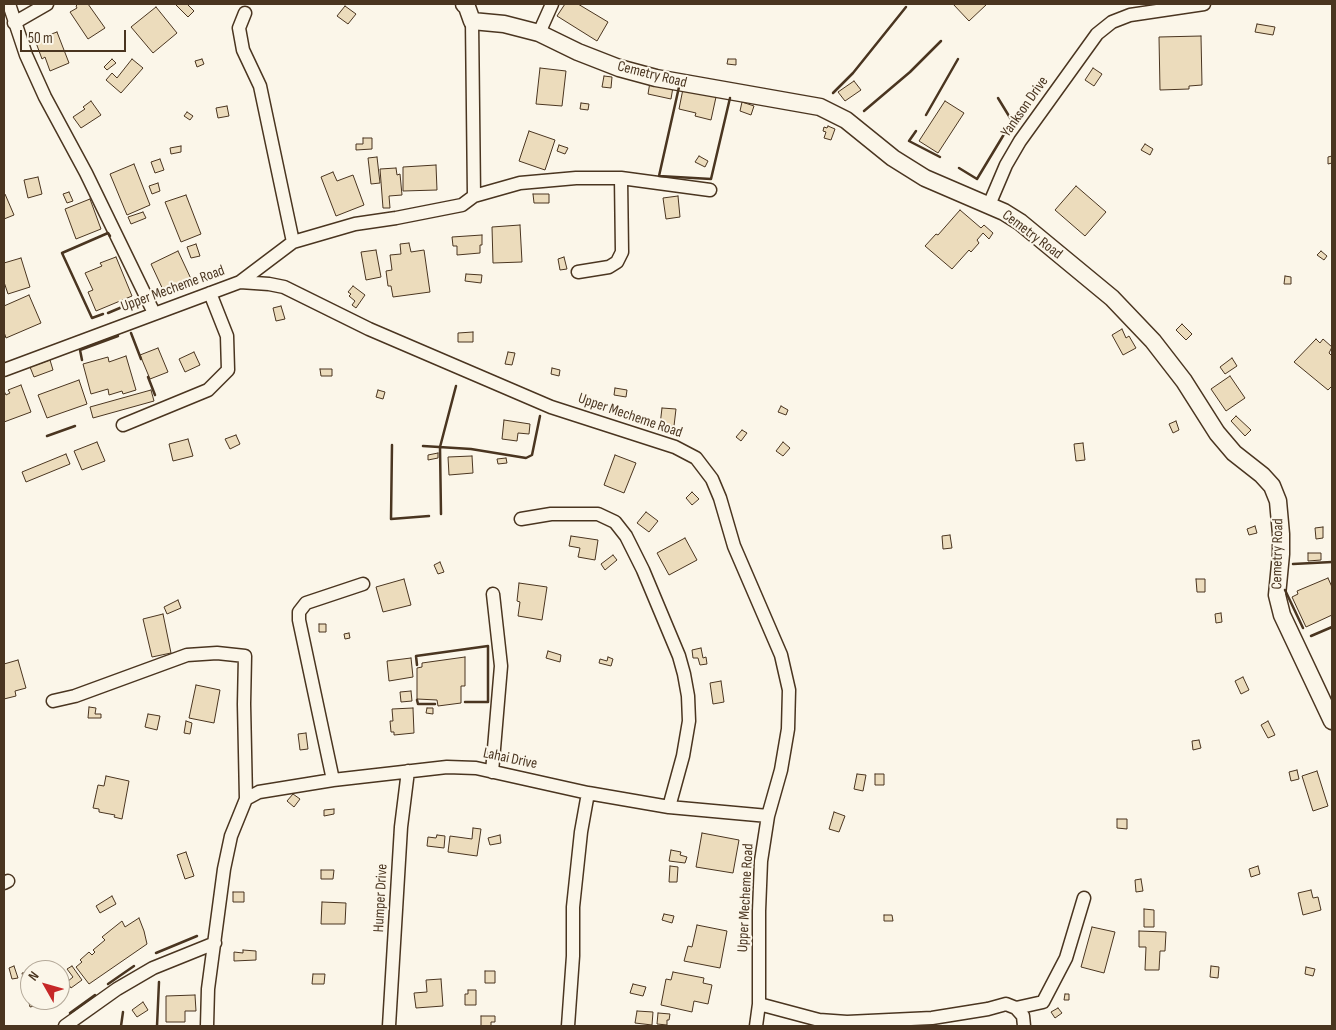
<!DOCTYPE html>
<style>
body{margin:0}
#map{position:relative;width:1336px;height:1030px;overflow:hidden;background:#fbf6e9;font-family:"Sofia Sans Condensed",sans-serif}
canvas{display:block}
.frame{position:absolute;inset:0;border:5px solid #4a3520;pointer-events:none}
.north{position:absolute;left:20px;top:960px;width:50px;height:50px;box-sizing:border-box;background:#fbf6e9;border:1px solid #b4a999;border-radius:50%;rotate:308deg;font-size:14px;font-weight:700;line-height:20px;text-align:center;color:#4a3520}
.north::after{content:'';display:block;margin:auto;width:18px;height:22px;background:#c62828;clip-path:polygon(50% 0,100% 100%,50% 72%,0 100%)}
.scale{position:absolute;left:20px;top:30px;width:106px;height:22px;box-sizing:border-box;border:2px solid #4a3520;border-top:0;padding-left:6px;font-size:15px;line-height:18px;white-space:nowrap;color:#4a3520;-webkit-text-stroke:4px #fbf6e9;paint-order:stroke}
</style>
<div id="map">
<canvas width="1336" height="1030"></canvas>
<div class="frame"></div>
<div class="north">N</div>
<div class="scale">50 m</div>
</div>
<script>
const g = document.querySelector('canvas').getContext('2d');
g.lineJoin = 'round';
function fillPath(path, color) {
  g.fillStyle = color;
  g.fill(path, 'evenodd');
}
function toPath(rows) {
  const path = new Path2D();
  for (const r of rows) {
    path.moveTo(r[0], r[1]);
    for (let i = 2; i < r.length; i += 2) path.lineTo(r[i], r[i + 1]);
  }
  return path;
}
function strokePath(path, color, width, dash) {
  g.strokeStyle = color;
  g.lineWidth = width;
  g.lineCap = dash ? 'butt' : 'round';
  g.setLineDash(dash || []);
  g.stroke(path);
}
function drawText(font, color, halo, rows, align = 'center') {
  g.font = font + ' "Sofia Sans Condensed",sans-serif';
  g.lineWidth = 4;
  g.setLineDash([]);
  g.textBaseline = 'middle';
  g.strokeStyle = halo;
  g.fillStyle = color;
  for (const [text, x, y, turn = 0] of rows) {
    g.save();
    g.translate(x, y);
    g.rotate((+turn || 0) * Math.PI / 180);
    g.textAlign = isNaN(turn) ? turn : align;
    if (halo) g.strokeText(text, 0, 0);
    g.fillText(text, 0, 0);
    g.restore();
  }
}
const building = toPath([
 [78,4,88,4,105,28,88,39,70,12,77,8,76,6,78,4],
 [175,4,187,4,194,11,188,17,175,4],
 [565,4,578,4,608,22,597,41,557,16,565,4],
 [953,4,987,4,969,21,953,4],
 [345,6,356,14,348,24,337,16,345,6],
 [156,7,177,33,153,53,131,27,156,7],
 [1257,24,1275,27,1273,35,1255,32,1257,24],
 [57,32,69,63,50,71,45,57,42,59,35,40,57,32],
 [1201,36,1202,85,1189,86,1189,89,1160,90,1159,37,1201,36],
 [112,59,116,63,107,70,104,67,112,59],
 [132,59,143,68,121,93,106,80,112,73,117,78,132,59],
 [202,59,204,64,197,67,195,61,202,59],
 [728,59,736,59,736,65,727,64,728,59],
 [540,68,566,71,562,106,536,104,540,68],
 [1093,68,1102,74,1094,86,1085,80,1093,68],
 [604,76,612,77,611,88,602,87,604,76],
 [854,81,861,90,845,101,838,92,854,81],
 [650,82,673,87,671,99,648,94,650,82],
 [683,89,716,97,711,120,695,116,696,113,679,109,683,89],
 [91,101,101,115,81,128,73,117,85,109,83,107,91,101],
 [945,101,964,113,938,153,919,141,945,101],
 [742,102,754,106,751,115,740,111,742,102],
 [581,103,589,104,588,110,580,109,581,103],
 [227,106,229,116,218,118,216,108,227,106],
 [187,112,193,116,190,120,184,116,187,112],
 [828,126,835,129,831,140,824,138,826,132,823,131,824,127,827,128,828,126],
 [529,131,555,140,545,170,519,161,529,131],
 [363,138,372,138,372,149,356,150,356,144,363,144,363,138],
 [1145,144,1153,149,1150,155,1141,150,1145,144],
 [559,145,568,148,565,154,557,151,559,145],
 [181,146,181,152,171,154,170,148,181,146],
 [699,156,708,161,705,167,695,162,699,156],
 [1332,156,1332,163,1328,164,1328,157,1332,156],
 [377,157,380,183,371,184,368,158,377,157],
 [160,159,164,170,155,173,151,162,160,159],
 [134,164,150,205,127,215,110,174,134,164],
 [436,165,437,190,403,191,403,167,436,165],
 [396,168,397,175,400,174,402,195,389,196,390,208,383,208,380,169,396,168],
 [333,172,337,181,353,175,364,205,336,216,321,177,333,172],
 [38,177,42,194,28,198,24,180,38,177],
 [158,183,160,191,152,194,149,186,158,183],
 [1076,186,1106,212,1085,236,1055,210,1076,186],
 [69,192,73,201,67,203,63,194,69,192],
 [4,194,5,194,14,215,4,219,4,194],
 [533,194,549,194,549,203,534,203,533,194],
 [186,195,201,234,181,242,165,202,186,195],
 [678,196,680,217,666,219,663,198,678,196],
 [90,199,101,229,76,239,65,209,90,199],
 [960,210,981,228,984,225,993,233,989,239,983,233,977,240,979,243,971,252,969,250,952,269,925,246,936,234,938,235,960,210],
 [143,212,146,218,131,224,128,217,143,212],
 [520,225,522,262,493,263,492,227,520,225],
 [482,235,482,245,480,245,480,253,457,255,457,246,453,246,452,237,482,235],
 [409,243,411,252,424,250,430,292,393,297,391,286,388,286,386,271,392,270,390,255,401,254,400,244,409,243],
 [196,244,200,256,191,258,187,247,196,244],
 [376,250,381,277,366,280,361,252,376,250],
 [178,251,192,281,165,294,151,264,178,251],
 [1321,251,1327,256,1324,260,1317,255,1321,251],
 [116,257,132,296,96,311,88,292,93,290,85,273,102,266,100,263,116,257],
 [564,257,567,269,560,270,558,259,564,257],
 [21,258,30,287,8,294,4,282,4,263,21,258],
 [466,274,482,275,481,283,465,281,466,274],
 [1285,276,1291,277,1291,284,1284,284,1285,276],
 [353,286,365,295,356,308,352,305,355,301,349,296,351,294,348,292,353,286],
 [29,295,41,323,6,338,4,332,4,306,29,295],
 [281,306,285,319,276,321,273,308,281,306],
 [1182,324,1192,334,1186,340,1176,330,1182,324],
 [1122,329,1126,338,1129,336,1136,348,1123,355,1112,335,1122,329],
 [473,332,473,342,458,342,458,333,473,332],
 [1316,339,1320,343,1323,339,1332,347,1329,353,1332,356,1332,386,1328,390,1294,362,1316,339],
 [158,348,168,372,150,379,140,355,158,348],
 [194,352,200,365,185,372,179,359,194,352],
 [508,352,515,353,512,365,505,364,508,352],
 [126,356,136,390,123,394,122,391,109,395,108,389,91,394,83,364,108,357,109,362,126,356],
 [1232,358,1237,366,1225,374,1220,367,1232,358],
 [50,360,53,370,34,377,30,367,50,360],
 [552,368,560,370,559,376,551,374,552,368],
 [320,369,332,369,332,376,321,376,320,369],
 [1230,376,1245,398,1226,411,1211,389,1230,376],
 [79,380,87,404,47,418,38,395,79,380],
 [21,385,31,412,4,422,4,391,6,395,10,393,8,390,21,385],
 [615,388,627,390,626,397,614,395,615,388],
 [151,390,154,401,93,418,90,407,151,390],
 [378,390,385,392,383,399,376,397,378,390],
 [781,406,788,410,786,415,778,412,781,406],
 [662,408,676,409,674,426,660,425,662,408],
 [1236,416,1251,430,1245,436,1231,421,1236,416],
 [504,420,530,424,529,434,518,433,517,441,502,439,504,420],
 [1176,421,1179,430,1173,433,1169,424,1176,421],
 [742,430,747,433,741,441,736,437,742,430],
 [236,435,240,444,230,449,225,439,236,435],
 [188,439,193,456,173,461,169,444,188,439],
 [97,442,105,461,82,470,74,451,97,442],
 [783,442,790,448,783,456,776,451,783,442],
 [1083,443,1085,460,1076,461,1074,444,1083,443],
 [438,453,438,458,428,460,428,455,438,453],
 [66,454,70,464,26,482,22,472,66,454],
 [615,455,636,463,624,493,604,485,615,455],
 [472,456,473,473,449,475,448,457,472,456],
 [506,458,507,463,498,464,497,459,506,458],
 [692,492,699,499,692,505,686,498,692,492],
 [646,512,658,521,649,532,637,523,646,512],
 [1255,526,1257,533,1249,535,1247,529,1255,526],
 [1323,527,1323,538,1316,539,1315,528,1323,527],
 [950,535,952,548,943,549,942,536,950,535],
 [571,536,598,540,595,560,578,557,580,548,569,546,571,536],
 [685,538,697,560,669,575,657,553,685,538],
 [1308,553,1321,553,1321,560,1308,561,1308,553],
 [613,555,617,560,605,570,601,564,613,555],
 [440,562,444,572,438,574,434,565,440,562],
 [1328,578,1332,587,1332,615,1306,627,1292,597,1298,594,1297,591,1328,578],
 [404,579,411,605,383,612,376,587,404,579],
 [1196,579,1205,579,1205,592,1197,592,1196,579],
 [519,583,547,587,542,620,518,616,520,602,517,601,519,583],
 [178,600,181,608,167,614,164,607,178,600],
 [1221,613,1222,622,1216,623,1215,614,1221,613],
 [163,614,171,653,152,657,143,619,163,614],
 [319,624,326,624,326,632,319,632,319,624],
 [349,633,350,638,345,639,344,634,349,633],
 [701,648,703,658,706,657,707,664,700,665,698,658,693,658,692,650,701,648],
 [548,651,561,655,560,662,546,658,548,651],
 [465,657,465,686,461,686,461,703,438,706,437,700,417,699,417,668,422,667,422,663,465,657],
 [608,657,613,659,611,666,599,663,600,659,607,661,608,657],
 [411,658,413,677,389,681,387,661,411,658],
 [18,660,26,688,15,691,16,696,4,699,4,664,18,660],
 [1243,677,1249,690,1241,694,1235,681,1243,677],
 [721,681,724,702,713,704,710,683,721,681],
 [196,685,220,690,214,723,189,718,196,685],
 [411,691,412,701,401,702,400,692,411,691],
 [89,707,96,708,95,714,101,714,101,718,88,718,89,707],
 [413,708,414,733,394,735,394,732,391,732,390,721,393,721,392,709,413,708],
 [427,708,433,708,433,714,426,713,427,708],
 [148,714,160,716,157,730,145,727,148,714],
 [186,721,192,723,190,734,184,733,186,721],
 [1268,721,1275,735,1268,738,1261,725,1268,721],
 [306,733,308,749,300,750,298,734,306,733],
 [1199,740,1201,748,1193,750,1192,741,1199,740],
 [1297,770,1299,779,1291,781,1289,772,1297,770],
 [1317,771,1328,806,1313,811,1302,776,1317,771],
 [857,774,866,775,863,791,854,789,857,774],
 [875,774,884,774,884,785,875,785,875,774],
 [106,776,129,781,122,819,114,817,115,815,99,812,99,809,93,808,98,785,104,786,106,776],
 [293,794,300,799,294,807,287,801,293,794],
 [334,809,334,814,324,816,324,810,334,809],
 [834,812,845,816,839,832,829,829,834,812],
 [1117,819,1127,819,1127,829,1117,828,1117,819],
 [473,828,481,829,477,856,448,852,450,836,472,839,473,828],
 [702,833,739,840,733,873,696,867,702,833],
 [437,835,445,836,444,848,427,846,428,837,436,838,437,835],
 [500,835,501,843,490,845,488,838,500,835],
 [671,850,681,852,680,855,687,857,685,863,669,861,671,850],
 [186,852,194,876,185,879,177,855,186,852],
 [670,866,678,867,677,882,669,882,670,866],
 [1258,866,1260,874,1251,877,1249,869,1258,866],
 [321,870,334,870,333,879,321,879,321,870],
 [1141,879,1143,891,1136,892,1135,880,1141,879],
 [1311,890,1313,898,1318,897,1321,910,1303,915,1298,893,1311,890],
 [233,892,244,892,244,902,233,902,233,892],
 [112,896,116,904,100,913,96,906,112,896],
 [322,902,346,903,345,924,321,924,322,902],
 [1144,909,1154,910,1154,927,1144,927,1144,909],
 [664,914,674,916,672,923,662,920,664,914],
 [884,915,892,915,893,921,884,921,884,915],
 [139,918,144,931,147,944,89,984,76,967,82,962,80,960,89,952,92,955,95,952,93,950,105,940,102,937,122,921,125,927,139,918],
 [697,925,727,931,720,968,684,961,688,946,692,947,697,925],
 [1092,927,1115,932,1104,973,1081,967,1092,927],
 [1139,931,1166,932,1165,951,1160,951,1159,970,1145,970,1146,947,1139,947,1139,931],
 [243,950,256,951,256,960,234,961,234,952,243,953,243,950],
 [14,966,18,978,12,979,9,968,14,966],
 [72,966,82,980,71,988,67,982,73,977,67,969,72,966],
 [1211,966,1219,967,1218,978,1210,977,1211,966],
 [1306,967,1315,969,1313,976,1305,974,1306,967],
 [485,971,495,971,495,983,485,983,485,971],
 [30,972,30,1000,57,1001,30,1007,22,973,30,972],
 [673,972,704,978,703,983,712,985,708,1004,694,1001,692,1012,661,1005,666,979,671,980,673,972],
 [313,974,325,974,324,984,312,984,313,974],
 [441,979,443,1006,416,1008,414,993,427,992,426,980,441,979],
 [633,984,646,987,643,996,630,993,633,984],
 [468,990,476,990,476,1005,465,1005,465,994,468,994,468,990],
 [1065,994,1069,994,1069,1000,1064,1000,1065,994],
 [195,995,196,1011,185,1011,185,1022,166,1022,166,996,195,995],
 [143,1002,148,1010,137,1017,132,1010,143,1002],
 [1058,1008,1062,1013,1055,1018,1051,1012,1058,1008],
 [637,1011,653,1012,652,1025,635,1023,637,1011],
 [658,1013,670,1014,669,1020,667,1020,667,1025,657,1024,658,1013],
 [481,1016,495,1016,495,1022,491,1022,491,1026,481,1026,481,1016]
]);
fillPath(building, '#ecdcbc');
strokePath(building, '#4a3520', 1);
const minor = toPath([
 [9,4,26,55,45,97,86,173,154,313],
 [245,13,239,28,243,50,260,86,293,242],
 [472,21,474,196],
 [14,23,47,4],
 [539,33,552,4],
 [989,205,1006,165,1020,141,1097,34,1112,22,1130,15,1204,4],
 [578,272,609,267,617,262,622,252,621,178],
 [240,282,293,242,355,224,396,218,462,205,474,196,520,183,576,178,621,178,710,190],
 [4,370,240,282,269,284,284,287,369,329,551,407,675,447,696,458,712,479,720,498,734,546,781,655,789,690,788,729,781,770,768,816,761,861,759,911,759,1004,756,1026],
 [123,425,208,390,228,370,227,336,210,293],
 [521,519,551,514,598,514,615,522,626,536,643,570,679,656,684,674,688,696,689,721,683,756,669,807],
 [53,701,75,696,187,655,217,653,245,656,244,704,246,799,231,836,224,869,208,989,207,1026],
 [492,772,501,666,493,594],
 [333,780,299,620,299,612,306,603,363,584],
 [246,799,259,792,333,780,447,767,476,768,588,793,669,807,768,816],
 [4,883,8,881],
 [759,1004,819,1020,847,1022,932,1018,988,1009,1006,1004,1016,1008,1043,1002,1066,958,1084,898],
 [1016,1008,1023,1016,1024,1026],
 [65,1026,117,989,153,968,215,943],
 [389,1026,401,827,408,771],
 [568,1026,573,956,573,907,581,832,588,793]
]);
const tertiary = toPath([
 [464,4,467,7,472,21,504,24,539,33,578,52,619,68,656,78,820,107,846,120,893,158,925,178,1004,212,1020,222,1112,298,1153,341,1184,381,1217,433,1234,453,1262,475,1272,486,1278,501,1281,534,1281,554,1277,595,1282,615,1332,721]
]);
strokePath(minor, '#4a3520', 15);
strokePath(tertiary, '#4a3520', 19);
strokePath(minor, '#fbf6e9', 12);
strokePath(tertiary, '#fbf6e9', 16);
strokePath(toPath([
 [679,87,659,176,711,179,730,98],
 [833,93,853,73,906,7],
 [864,111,910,72,941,41],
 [926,115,958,59],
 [916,131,909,141,940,157],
 [959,168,977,179,1012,121,998,98],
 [108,313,134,302],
 [103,314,92,318,62,253,108,233,110,236],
 [131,333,141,359],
 [82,360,80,350,118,336],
 [148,377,155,395],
 [47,436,75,426],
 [392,445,391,519,429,516],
 [423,446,471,449,526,458,532,455,540,416],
 [441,514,440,447,456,386],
 [1293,564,1332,562],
 [1285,590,1303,628],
 [1311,636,1332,627],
 [417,665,416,656,488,646,488,702,465,702],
 [417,700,418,704,435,704],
 [156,953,197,936],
 [108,984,134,966],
 [70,1013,95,995],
 [121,1026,123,1012],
 [157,1026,159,982]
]), '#4a3520', 2.5);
drawText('15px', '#4a3520', '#fbf6e9', [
 ["Cemetry Road",652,75,14],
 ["Yankson Drive",1025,107,-55],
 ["Cemetry Road",1032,235,37],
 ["Upper Mecheme Road",173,289,-20],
 ["Upper Mecheme Road",630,416,19],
 ["Cemetry Road",1278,554,-89],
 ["Lahai Drive",510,759,12],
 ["Humper Drive",381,898,-87],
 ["Upper Mecheme Road",746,898,-87]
]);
</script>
